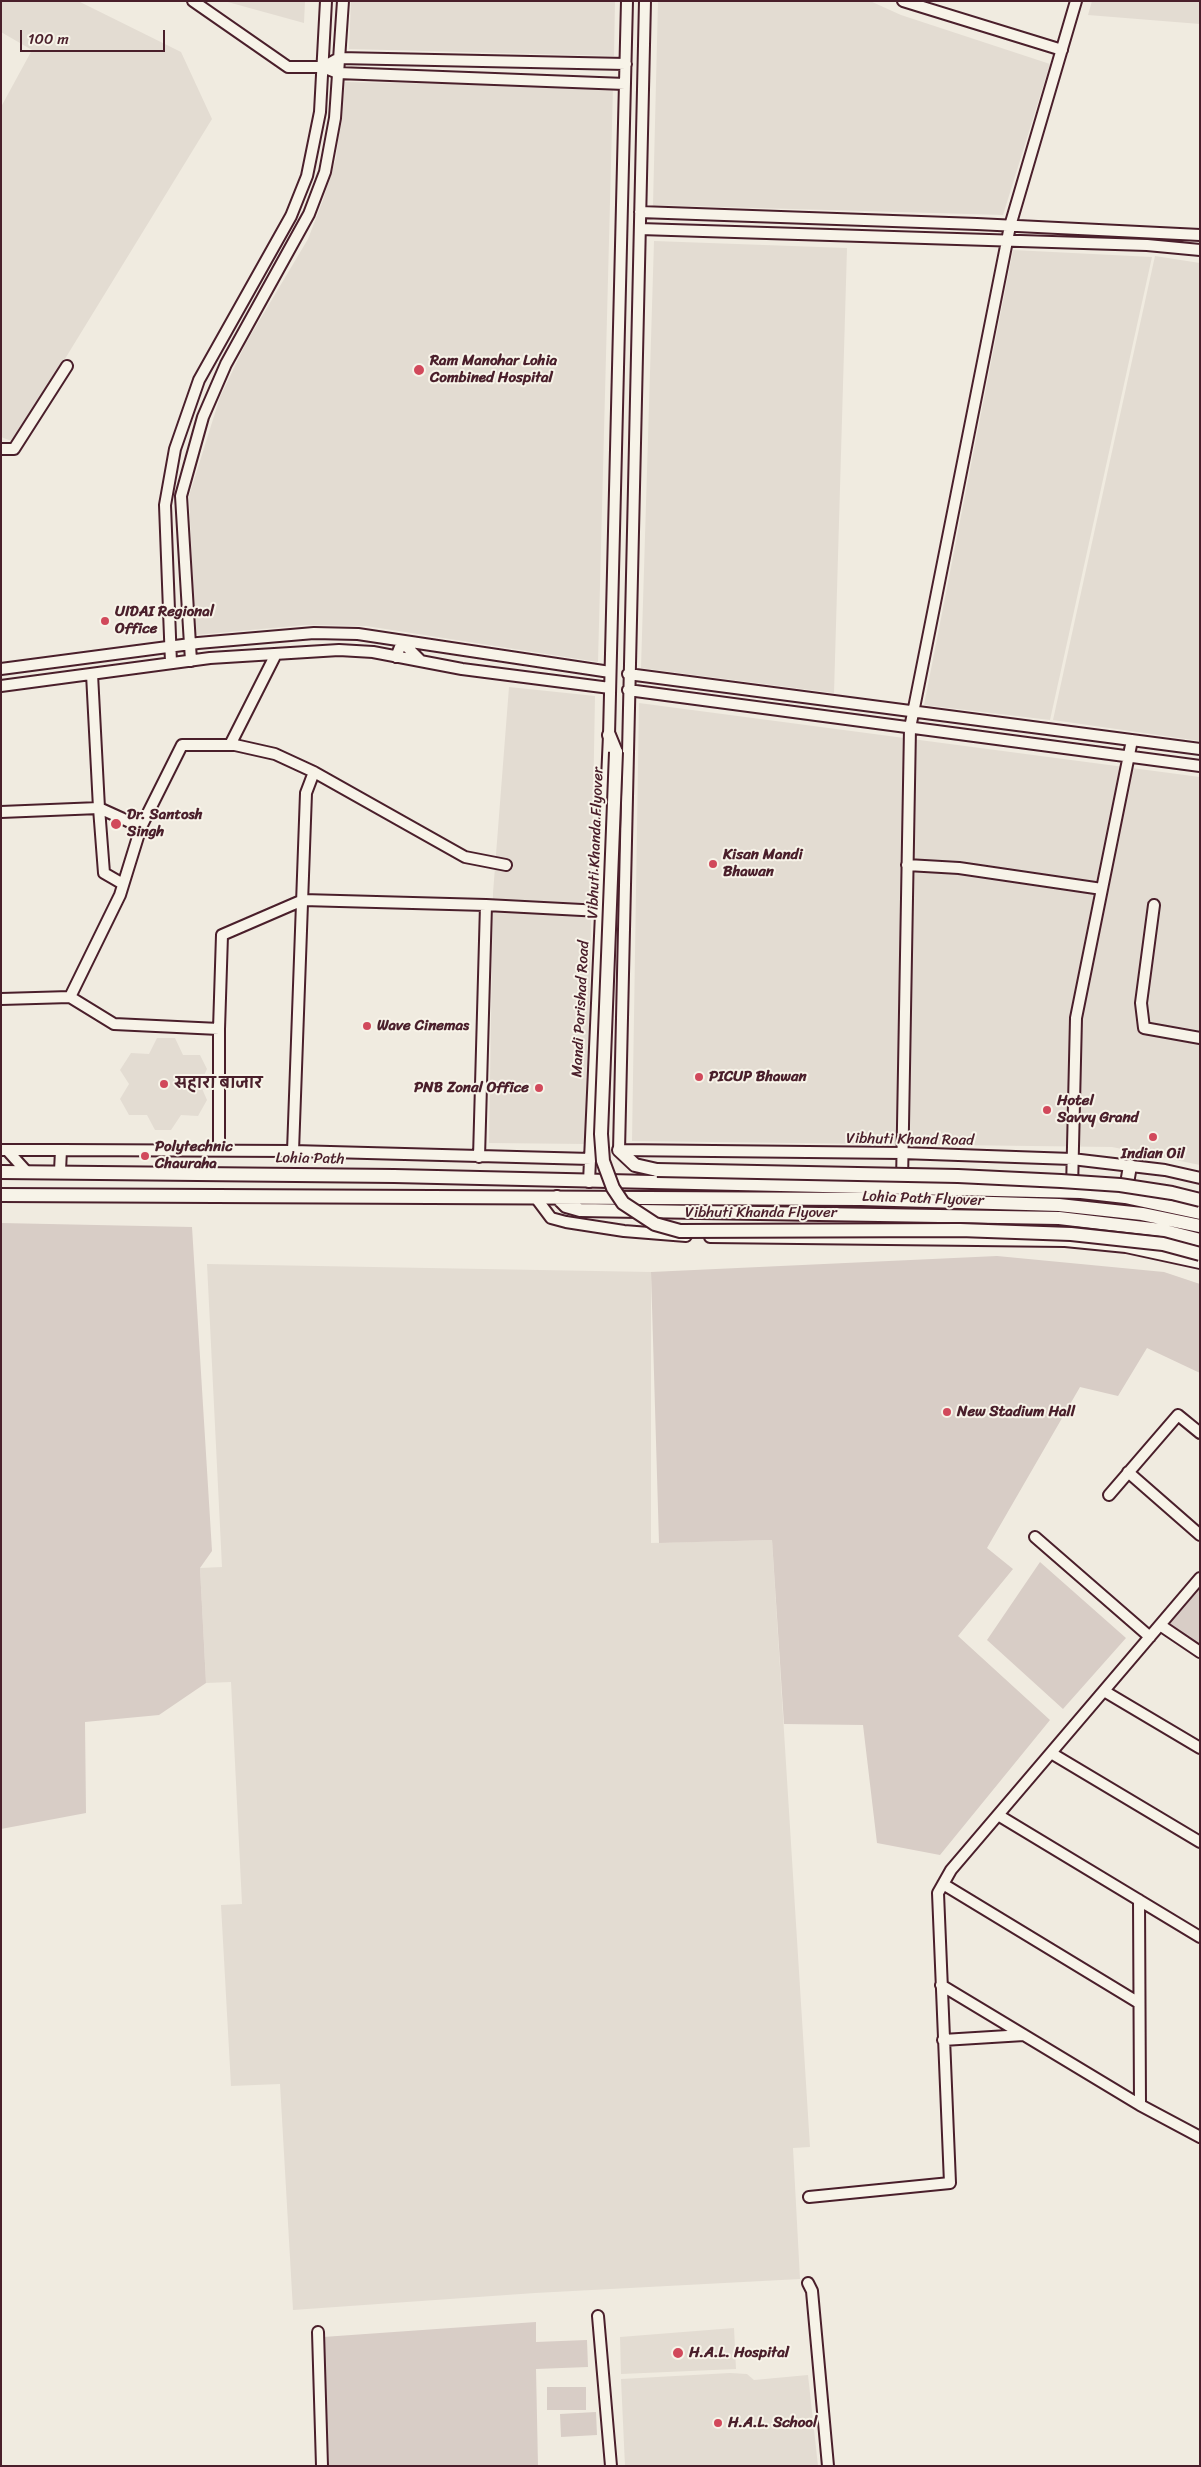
<!DOCTYPE html>
<meta charset="utf-8">
<style>
body{margin:0}
#map{position:relative;width:1201px;height:2467px;overflow:hidden;background:#f0ebe0;font-family:Sriracha,sans-serif}
canvas{display:block}
.frame{position:absolute;inset:0;border:2px solid #4a1f2b;pointer-events:none}
.scale{position:absolute;left:20px;top:30px;width:145px;height:22px;box-sizing:border-box;border:2px solid #4a1f2b;border-top:0;padding-left:6px;font-size:15px;line-height:18px;white-space:nowrap;color:#4a1f2b;-webkit-text-stroke:4px #f7f3e8;paint-order:stroke}
</style>
<div id="map">
<canvas width="1201" height="2467"></canvas>
<div class="frame"></div>
<div class="scale">100 m</div>
</div>
<script>
const g = document.querySelector('canvas').getContext('2d');
g.lineJoin = 'round';
function fillPath(path, color) {
  g.fillStyle = color;
  g.fill(path, 'evenodd');
}
function toPath(rows) {
  const path = new Path2D();
  for (const r of rows) {
    path.moveTo(r[0], r[1]);
    for (let i = 2; i < r.length; i += 2) path.lineTo(r[i], r[i + 1]);
  }
  return path;
}
function strokePath(path, color, width, dash) {
  g.strokeStyle = color;
  g.lineWidth = width;
  g.lineCap = dash ? 'butt' : 'round';
  g.setLineDash(dash || []);
  g.stroke(path);
}
function drawText(font, color, halo, rows, align = 'center') {
  g.font = font + ' Sriracha,"Playpen Sans Deva",sans-serif';
  g.lineWidth = 4;
  g.setLineDash([]);
  g.textBaseline = 'middle';
  g.strokeStyle = halo;
  g.fillStyle = color;
  for (const [text, x, y, turn = 0] of rows) {
    g.save();
    g.translate(x, y);
    g.rotate((+turn || 0) * Math.PI / 180);
    g.textAlign = isNaN(turn) ? turn : align;
    if (halo) g.strokeText(text, 0, 0);
    g.fillText(text, 0, 0);
    g.restore();
  }
}
fillPath(toPath([
 [1,1,78,1,181,52,212,119,14,442,1,437,1,107,32,50,1,32],
 [224,1,305,1,304,23],
 [351,1,615,1,614,56,349,49],
 [658,1,870,1,901,15,1050,64,1003,215,653,205],
 [1092,1,1200,1,1200,24,1088,15],
 [345,82,613,87,598,662,366,626,306,625,195,635,189,496,220,397,246,343,308,239,323,200,336,158],
 [654,241,847,248,834,693,641,668],
 [1013,250,1152,257,1050,720,924,705],
 [1155,256,1200,263,1200,741,1053,720],
 [509,687,595,696,587,1144,489,1143,493,893],
 [639,703,1200,777,1200,1165,1112,1147,632,1141],
 [157,1038,175,1038,183,1055,200,1055,207,1069,200,1084,207,1100,198,1116,181,1115,171,1130,155,1130,147,1115,129,1115,120,1099,129,1084,120,1070,131,1053,149,1054],
 [207,1264,651,1272,651,1543,772,1540,810,2147,793,2148,800,2279,535,2293,293,2310,280,2084,231,2086,221,1905,242,1904,231,1682,206,1683,200,1568,222,1567],
 [734,2328,736,2369,621,2374,620,2337],
 [730,2373,747,2374,754,2380,808,2375,818,2466,625,2466,621,2379]
]), '#e3dcd2');
fillPath(toPath([
 [1,1223,192,1227,212,1551,200,1568,206,1683,159,1715,85,1722,86,1813,1,1829],
 [997,1256,1164,1272,1200,1284,1200,1373,1147,1348,1118,1396,1080,1387,987,1548,1013,1569,958,1636,1050,1720,940,1855,877,1843,863,1725,784,1724,772,1540,659,1543,651,1272],
 [1040,1562,1126,1638,1063,1709,987,1640],
 [1200,1578,1200,1652,1160,1625],
 [536,2322,536,2342,587,2340,588,2367,536,2369,538,2466,329,2466,323,2337],
 [547,2387,586,2387,586,2410,547,2410],
 [596,2412,597,2435,561,2437,560,2414]
]), '#d8cdc6');
const minor = toPath([
 [193,1,288,67,323,67,338,73,625,84],
 [645,1,619,1150,902,1153,1072,1159,1165,1170,1200,1178],
 [903,1,1062,50],
 [323,67,339,58,626,64],
 [640,212,977,224,1200,235],
 [640,229,1147,245,1200,250],
 [1,449,14,449,67,366],
 [396,657,402,642,421,661],
 [191,661,181,496,203,417,226,364,309,214,325,172,335,118,343,1],
 [171,663,165,505,175,449,199,380,291,216,307,176,320,112,326,1],
 [1,669,198,643,314,633,358,634,610,672],
 [628,674,1200,749],
 [1,686,210,658,339,650,373,652,462,669,610,688],
 [628,690,1200,766],
 [230,745,276,654],
 [1,812,99,808,92,674],
 [907,865,959,868,1102,889],
 [123,884,104,873,99,808,141,827,182,745,235,745,275,754,314,772,465,857,506,865],
 [1154,905,1141,1003,1144,1028,1200,1038],
 [70,997,120,895,141,827],
 [1,999,70,997,114,1024,219,1029],
 [1,1150,61,1150],
 [7,1150,26,1171],
 [219,1150,219,1029,222,935,303,900,486,905,601,911],
 [293,1151,306,793,314,772],
 [479,1157,486,905],
 [60,1171,61,1150,293,1151,591,1159],
 [589,1182,609,735,627,1],
 [902,1182,910,728,1010,226,1076,1],
 [1072,1189,1076,1018,1132,740],
 [536,1198,551,1218,566,1222,624,1231,686,1236],
 [710,1237,1065,1241,1126,1247,1200,1263],
 [1128,1472,1200,1535],
 [1109,1495,1178,1415,1200,1433],
 [1035,1537,1150,1637],
 [1160,1625,1200,1652],
 [1104,1691,1200,1748],
 [1051,1753,1200,1842],
 [998,1815,1200,1937],
 [943,1884,1139,2003],
 [1139,1900,1140,2105],
 [941,1985,1140,2105,1200,2137],
 [943,2040,1024,2035],
 [809,2197,950,2183,938,1893,951,1870,1200,1578],
 [808,2283,812,2291,828,2466],
 [598,2316,611,2466],
 [318,2332,322,2466]
]);
const major = toPath([
 [609,735,616,752],
 [619,1150,635,1165,657,1170],
 [1,1172,394,1176,1081,1192,1125,1197,1200,1213],
 [1,1195,861,1199,1059,1205,1142,1214,1200,1226],
 [1125,1195,1130,1166],
 [557,1197,566,1206,580,1210,1059,1218,1161,1230,1200,1240]
]);
strokePath(minor, '#4a1f2b', 14);
strokePath(major, '#4a1f2b', 16);
strokePath(minor, '#f7f3e8', 10);
strokePath(major, '#f7f3e8', 12);
const majorBridge = toPath([
 [616,752,601,1134,603,1161,613,1188,623,1203,655,1224,680,1231,960,1230,1071,1234,1163,1244,1200,1254],
 [657,1170,958,1176,1061,1181,1120,1185,1172,1193,1200,1200]
]);
strokePath(majorBridge, '#4a1f2b', 16, []);
strokePath(majorBridge, '#f7f3e8', 12);
for (const [x, y, r, color] of [
 [419,370,6,"#d1495b"],
 [105,621,5,"#d1495b"],
 [116,824,6,"#d1495b"],
 [713,864,5,"#d1495b"],
 [367,1026,5,"#d1495b"],
 [699,1077,5,"#d1495b"],
 [164,1084,5,"#d1495b"],
 [539,1088,5,"#d1495b"],
 [1047,1110,5,"#d1495b"],
 [1153,1137,5,"#d1495b"],
 [145,1156,5,"#d1495b"],
 [947,1412,5,"#d1495b"],
 [678,2353,6,"#d1495b"],
 [718,2423,5,"#d1495b"]
]) {
  const dot = new Path2D();
  dot.arc(x, y, r, 0, 2 * Math.PI);
  g.fillStyle = color;
  g.fill(dot);
  strokePath(dot, '#f7f3e8', 2);
}
drawText('bold 15px', '#4a1f2b', '#f7f3e8', [
 ["Ram Manohar Lohia",430,361],
 ["Combined Hospital",430,378],
 ["UIDAI Regional",115,612],
 ["Office",115,629],
 ["Dr. Santosh",127,815],
 ["Singh",127,832],
 ["Kisan Mandi",723,855],
 ["Bhawan",723,872],
 ["Wave Cinemas",377,1026],
 ["PICUP Bhawan",709,1077],
 ["सहारा बाजार",174,1084],
 ["PNB Zonal Office",529,1088,"right"],
 ["Hotel",1057,1101],
 ["Savvy Grand",1057,1118],
 ["Polytechnic",155,1147],
 ["Chauraha",155,1164],
 ["Indian Oil",1153,1154,"center"],
 ["New Stadium Hall",957,1412],
 ["H.A.L. Hospital",689,2353],
 ["H.A.L. School",728,2423]
], 'left');
drawText('15px', '#4a1f2b', '#f7f3e8', [
 ["Vibhuti Khanda Flyover",596,843,-88],
 ["Mandi Parishad Road",581,1009,-87],
 ["Vibhuti Khand Road",910,1140,1],
 ["Lohia Path",310,1159,1],
 ["Lohia Path Flyover",923,1199,2],
 ["Vibhuti Khanda Flyover",761,1213]
]);
</script>
